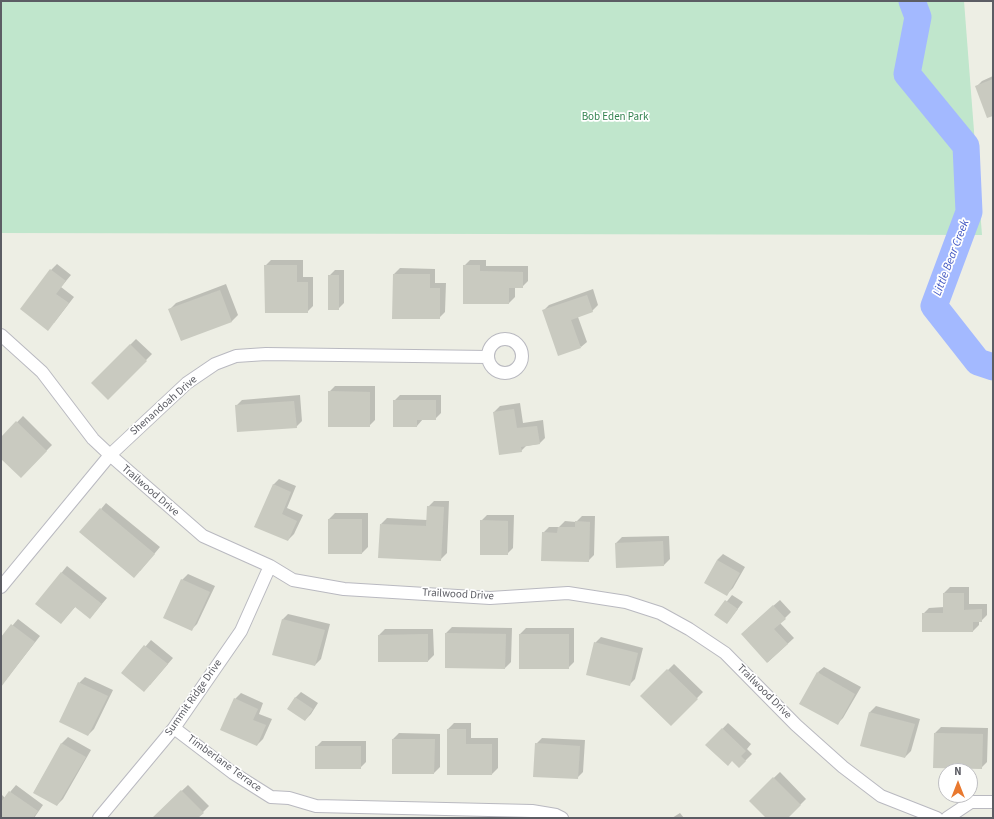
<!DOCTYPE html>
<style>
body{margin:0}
#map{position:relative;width:994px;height:819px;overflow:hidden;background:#edeee4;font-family:"Source Sans 3",sans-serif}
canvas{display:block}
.frame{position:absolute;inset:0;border:2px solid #5c5d64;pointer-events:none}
.north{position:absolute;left:938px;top:763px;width:40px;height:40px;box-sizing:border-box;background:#fff;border:1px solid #bebec1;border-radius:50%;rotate:0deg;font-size:11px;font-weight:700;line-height:16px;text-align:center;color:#5c5d64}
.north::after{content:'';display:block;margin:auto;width:14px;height:18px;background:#e9792f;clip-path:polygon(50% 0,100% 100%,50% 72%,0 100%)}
</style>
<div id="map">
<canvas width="994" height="819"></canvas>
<div class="frame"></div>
<div class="north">N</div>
</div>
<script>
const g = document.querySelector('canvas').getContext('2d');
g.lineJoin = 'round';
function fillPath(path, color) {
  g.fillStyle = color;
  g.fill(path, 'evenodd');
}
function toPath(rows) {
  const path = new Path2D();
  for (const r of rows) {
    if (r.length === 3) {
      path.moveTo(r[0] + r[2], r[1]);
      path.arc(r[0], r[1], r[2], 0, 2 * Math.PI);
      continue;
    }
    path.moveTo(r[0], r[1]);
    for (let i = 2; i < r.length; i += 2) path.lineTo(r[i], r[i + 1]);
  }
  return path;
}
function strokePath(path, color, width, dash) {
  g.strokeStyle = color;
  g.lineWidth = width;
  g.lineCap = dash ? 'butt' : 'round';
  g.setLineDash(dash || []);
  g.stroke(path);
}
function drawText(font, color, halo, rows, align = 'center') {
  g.font = font + ' "Source Sans 3",sans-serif';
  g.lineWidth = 3.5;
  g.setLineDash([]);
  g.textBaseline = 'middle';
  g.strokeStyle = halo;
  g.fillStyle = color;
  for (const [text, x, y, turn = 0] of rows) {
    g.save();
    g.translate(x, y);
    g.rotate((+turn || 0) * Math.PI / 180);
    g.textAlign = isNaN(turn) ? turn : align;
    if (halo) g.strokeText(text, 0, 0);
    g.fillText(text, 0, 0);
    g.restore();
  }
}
fillPath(toPath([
 [1,1,964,1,982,235,1,233]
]), '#c0e6cc');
fillPath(toPath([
 [993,76,993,115,976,87,982,81],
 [271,260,303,260,303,277,313,277,313,306,307,312,265,266],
 [470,260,486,260,486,266,528,266,528,281,522,287,515,287,515,297,509,303,464,266],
 [57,264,71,275,61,287,74,297,54,323,51,270],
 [400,268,435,269,435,283,446,283,445,312,439,318,394,274],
 [335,270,344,270,344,303,338,309,329,276],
 [226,284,238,315,232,321,181,340,170,309,176,303],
 [593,289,598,305,592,311,578,317,587,342,581,347,543,311,549,305],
 [136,339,152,354,108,399,92,383],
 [335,386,375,386,375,420,369,426,329,392],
 [300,395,302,421,296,427,236,406,242,400],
 [400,395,441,395,441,413,435,419,423,419,417,426,394,401],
 [520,403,523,423,543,420,545,438,539,444,526,446,521,451,494,412,500,406],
 [23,416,52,445,21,477,1,457,1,439],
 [279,479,296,486,287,508,303,515,294,534,288,540,273,485],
 [434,501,449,501,447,553,441,559,381,524,387,518,427,520,428,507],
 [106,503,160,547,140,571,101,509],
 [335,513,368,513,368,547,362,553,329,519],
 [487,515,514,515,513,548,507,554,481,521],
 [582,516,595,516,594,555,588,561,543,533,549,527,559,527,565,521,576,522],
 [669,536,670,559,664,565,616,543,622,537],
 [723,554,745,567,733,588,727,594,717,560],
 [67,566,107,598,90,618,76,606,61,623,36,604],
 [188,574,215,586,197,624,191,630,165,617,182,580],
 [950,587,969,587,969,604,987,604,987,615,981,621,979,621,979,625,973,631,923,614,929,608,944,607,944,593],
 [732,595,743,602,727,623,716,615],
 [780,600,791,612,780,623,794,638,768,662,748,628],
 [288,614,330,624,321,659,315,665,282,620],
 [18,619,40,636,1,686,1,639],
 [452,627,512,628,511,662,505,668,446,667,446,633],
 [526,628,574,628,574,662,568,668,520,634],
 [385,629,433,629,434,655,428,661,379,635],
 [601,637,643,648,635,679,629,685,595,643],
 [151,640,173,658,150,685,123,673],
 [674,664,703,692,671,725,642,696],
 [824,667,861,687,843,718,837,724,818,672],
 [85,677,113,690,94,729,88,735,79,683],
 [301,692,318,703,311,714,305,720,295,698],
 [241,693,263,703,259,714,272,719,263,739,257,745,235,699],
 [876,706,920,719,911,751,905,757,861,745,870,712],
 [454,723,471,723,471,738,498,738,498,768,492,774,448,729],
 [728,723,751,744,747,749,752,754,739,767,732,760,707,745],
 [941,727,988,728,987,762,981,768,935,733],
 [399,733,440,734,440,767,434,773,393,739],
 [68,737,91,750,63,799,57,805,34,792,62,743],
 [542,738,585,740,583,772,577,778,536,744],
 [322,741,366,741,366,762,360,768,316,747],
 [780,772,806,799,787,818,767,818,750,801],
 [16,785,43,805,34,818,1,818,1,794,5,798],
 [188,785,209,806,197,818,153,818],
 [680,813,684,818,672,818]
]), '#0003');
strokePath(toPath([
 [912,1,918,17,907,74,966,146,969,212,934,306,978,362,993,367]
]), '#a3b9ff', 27);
fillPath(toPath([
 [993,79,993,116,987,118,975,86],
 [264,265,297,265,297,282,308,282,308,313,265,313],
 [463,265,480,265,480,271,523,272,523,288,509,288,509,304,463,304],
 [50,269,66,281,56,294,69,303,48,331,20,309],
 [393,274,430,274,430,288,440,288,440,319,392,319],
 [328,275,339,275,339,310,328,310],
 [220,290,232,322,181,341,168,309],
 [587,295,593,312,571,320,581,348,558,356,542,310],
 [130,344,147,361,108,400,91,383],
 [328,391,370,392,370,427,328,427],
 [393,400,436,400,436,420,417,420,417,427,393,427],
 [294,401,297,428,237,432,235,405],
 [514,409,517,428,537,426,540,444,521,447,522,452,499,455,493,412],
 [16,421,47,451,21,478,1,459,1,437],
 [273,484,291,492,282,514,297,521,288,541,254,527],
 [427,506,444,507,441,561,378,558,380,524,426,526],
 [100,508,155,554,134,578,79,532],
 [328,519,362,519,362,554,328,554],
 [480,520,508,521,508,555,480,555],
 [575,521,590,522,589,562,541,561,542,532,557,533,558,527,575,527],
 [663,541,664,566,616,568,615,543],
 [717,560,740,573,727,596,704,583],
 [61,572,102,604,90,619,75,607,61,624,35,604],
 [181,579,210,592,192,631,163,618],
 [943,593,964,593,964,610,982,609,982,622,973,622,973,632,922,632,922,613,943,613],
 [725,600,738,609,727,624,714,615],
 [773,605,786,619,774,629,788,644,767,663,741,634],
 [282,619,325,630,315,666,272,655],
 [11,624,35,642,1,687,1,637],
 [445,633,506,634,505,669,445,668],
 [428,634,428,662,378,662,378,635],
 [519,634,569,634,569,669,519,669],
 [594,642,638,653,630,686,586,675],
 [144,645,168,664,144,692,121,673],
 [667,669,698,699,671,726,640,696],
 [817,672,855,694,838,725,799,704],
 [78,682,108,696,88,736,59,722],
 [295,697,313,709,305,721,287,709],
 [234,698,258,709,253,720,266,725,257,746,220,730],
 [869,712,915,724,905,758,860,746],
 [722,728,746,751,741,756,746,761,739,768,732,761,728,766,705,745],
 [447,729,466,729,466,744,492,744,492,775,447,775],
 [934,733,983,734,982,769,933,768],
 [392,739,435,739,434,774,392,774],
 [61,743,86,757,57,806,33,793],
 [535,743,580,746,578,779,533,777],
 [315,746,361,746,361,769,315,769],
 [773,777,801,805,788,818,766,818,749,801],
 [181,790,204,813,198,818,152,818],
 [9,791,38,811,33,818,1,818,1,802]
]), '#c9cac0');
const street = toPath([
 [1,335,42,372,93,439,110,455,203,536,270,566,293,580,344,589,490,598,568,593,626,602,660,613,689,629,725,653,796,725,843,767,881,796,937,818],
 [505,356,17],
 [1,587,110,455,187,383,215,364,236,356,266,354,488,357],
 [174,728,233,773,271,797,289,798,316,806,532,811,556,815,562,818],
 [99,818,174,728,241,631,270,566],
 [947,818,971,802,993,802]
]);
strokePath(street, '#b9b9c0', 14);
strokePath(street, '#fff', 12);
drawText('11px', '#348351', '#fff', [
 ["Bob Eden Park",615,118]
]);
drawText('11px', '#5c5d64', '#fff', [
 ["Shenandoah Drive",164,406,-41],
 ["Trailwood Drive",150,491,41],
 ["Trailwood Drive",458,595,3],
 ["Trailwood Drive",764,692,45],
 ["Summit Ridge Drive",194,698,-55],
 ["Timberlane Terrace",224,764,36]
]);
drawText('italic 12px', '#455ac3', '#fff', [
 ["Little Bear Creek",952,258,-69]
]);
</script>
